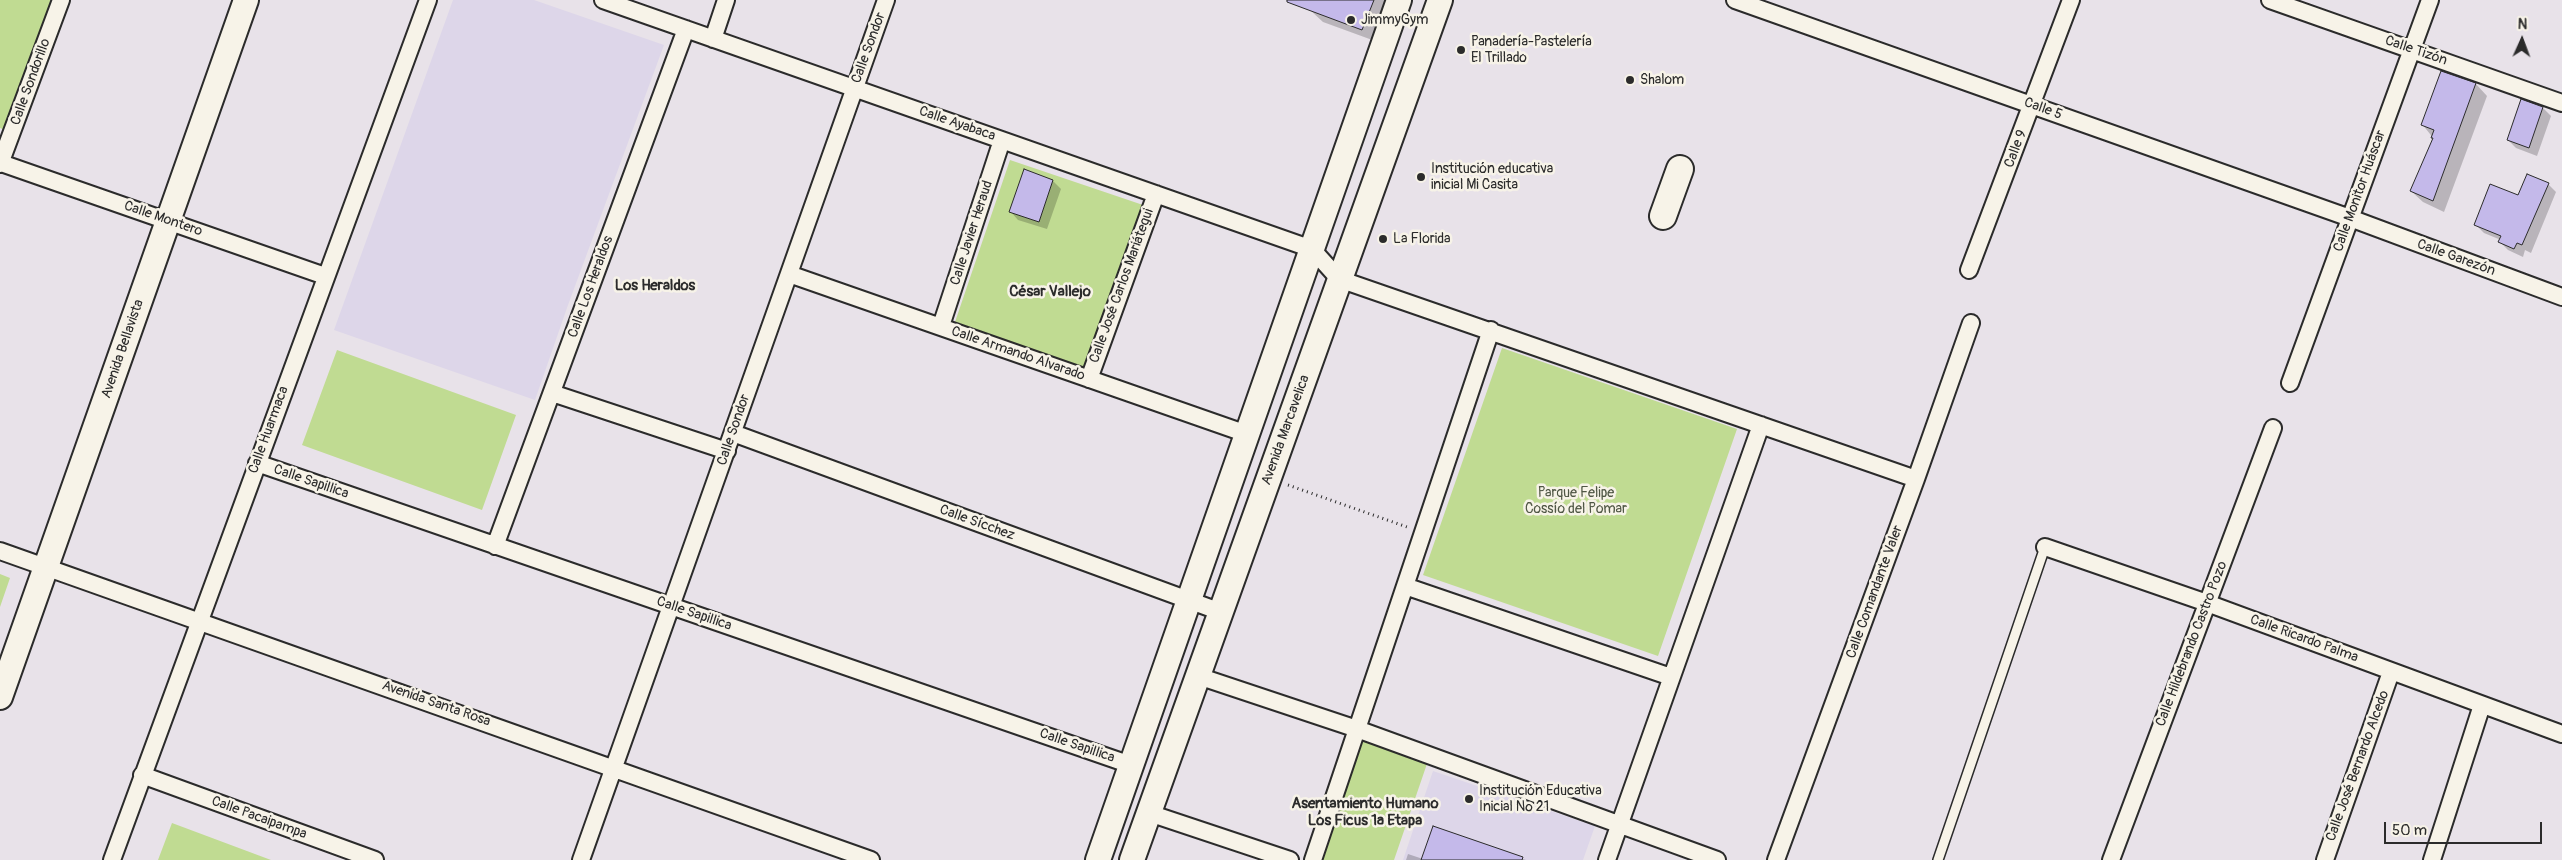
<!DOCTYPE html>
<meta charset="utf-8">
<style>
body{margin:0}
#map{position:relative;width:2562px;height:860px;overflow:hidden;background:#e8e2e9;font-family:Pangolin,sans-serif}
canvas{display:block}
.north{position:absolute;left:2497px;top:15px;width:50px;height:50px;-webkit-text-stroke:4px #f7f3e8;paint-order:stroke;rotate:2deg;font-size:14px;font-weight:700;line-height:20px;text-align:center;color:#2b2b2b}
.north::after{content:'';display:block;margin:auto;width:18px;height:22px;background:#2b2b2b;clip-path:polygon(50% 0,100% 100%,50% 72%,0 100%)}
.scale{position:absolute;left:2384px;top:822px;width:158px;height:22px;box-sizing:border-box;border:2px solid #2b2b2b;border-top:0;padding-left:6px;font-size:15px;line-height:18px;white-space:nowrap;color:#2b2b2b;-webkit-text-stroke:4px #f7f3e8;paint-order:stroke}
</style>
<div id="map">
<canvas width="2562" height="860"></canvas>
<div class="north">N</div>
<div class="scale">50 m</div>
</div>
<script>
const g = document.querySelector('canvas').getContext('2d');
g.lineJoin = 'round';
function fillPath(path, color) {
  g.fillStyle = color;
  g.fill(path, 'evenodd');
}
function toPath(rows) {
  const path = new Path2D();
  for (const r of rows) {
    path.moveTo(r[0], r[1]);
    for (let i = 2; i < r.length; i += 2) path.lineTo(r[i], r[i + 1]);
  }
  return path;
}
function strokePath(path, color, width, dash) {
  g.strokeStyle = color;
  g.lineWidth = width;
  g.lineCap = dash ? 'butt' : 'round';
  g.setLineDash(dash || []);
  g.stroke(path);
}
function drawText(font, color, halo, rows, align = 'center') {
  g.font = font + ' Pangolin,sans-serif';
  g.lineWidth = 5;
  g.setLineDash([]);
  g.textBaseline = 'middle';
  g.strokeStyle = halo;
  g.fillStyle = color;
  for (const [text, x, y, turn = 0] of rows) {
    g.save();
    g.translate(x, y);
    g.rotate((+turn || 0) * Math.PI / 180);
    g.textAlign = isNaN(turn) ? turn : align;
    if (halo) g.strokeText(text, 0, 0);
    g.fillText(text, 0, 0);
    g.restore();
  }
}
fillPath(toPath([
 [453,0,534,0,664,45,568,305,535,400,334,330],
 [1433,771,1595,826,1583,860,1403,860]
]), '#ddd6e9');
fillPath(toPath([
 [0,0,58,0,8,131,0,128],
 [1010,160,1143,205,1087,370,954,325],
 [1502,348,1737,429,1658,656,1423,575],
 [337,350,516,415,482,510,302,445],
 [0,574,10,578,0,607],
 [1360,732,1430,755,1394,860,1320,860],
 [172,823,271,860,158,860]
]), '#c0db92');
fillPath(toPath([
 [1313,0,1389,0,1375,41,1323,22,1310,10],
 [2442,72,2476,84,2487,96,2444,212,2423,202,2411,191,2434,139,2422,124],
 [2522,101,2543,108,2551,116,2537,156,2516,148,2508,140],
 [1025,171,1053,181,1061,189,1047,229,1018,220,1010,211],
 [2548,184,2556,192,2531,253,2525,250,2523,257,2508,250,2500,242,2501,240,2484,233,2476,225,2519,196],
 [1434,828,1526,860,1406,860,1408,854,1423,859]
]), '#0003');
const building = toPath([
 [1287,0,1374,0,1362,30,1287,2,1287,0],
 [2441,71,2476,83,2433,201,2410,191,2433,138,2431,138,2434,130,2421,125,2441,71],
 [2521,99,2543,107,2529,148,2507,140,2521,99],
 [1024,169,1053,180,1039,222,1009,212,1024,169],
 [2527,174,2549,183,2522,245,2517,243,2514,249,2498,242,2501,236,2474,225,2490,184,2518,195,2527,174],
 [1433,826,1523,857,1522,860,1421,860,1433,826]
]);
fillPath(building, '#c4b9ea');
strokePath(building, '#2b2b2b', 1);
const lane = toPath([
 [1938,860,2045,547]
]);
const street = toPath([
 [603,0,1312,249,1339,279,1916,479],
 [1735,0,2350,218,2562,297],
 [2270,0,2562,103],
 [713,39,726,0],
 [1,163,325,276],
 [0,164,61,0],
 [1969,270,2071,0],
 [789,274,1247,434],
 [941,326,1002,140],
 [1089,379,1156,194],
 [2290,383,2430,0],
 [552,393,727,451],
 [733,433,1221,612],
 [257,463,1131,765],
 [495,546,686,29],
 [2045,547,2207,603,2562,734],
 [0,551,871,860],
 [1405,586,1671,677],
 [1198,676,1357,729,1717,860],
 [142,775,375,860],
 [1149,813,1290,860],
 [112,860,428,0],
 [581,860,886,0],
 [1313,860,1491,330],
 [1607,860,1761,425],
 [1776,860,1916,479,1971,323],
 [2111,860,2273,428],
 [2325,860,2391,672],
 [2432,860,2482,705]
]);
const secondary = toPath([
 [0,697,246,0],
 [1098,860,1399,0],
 [1132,860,1440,0]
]);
const primary = toPath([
 [1663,216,1680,169]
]);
strokePath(lane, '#2b2b2b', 12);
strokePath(street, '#2b2b2b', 20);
strokePath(secondary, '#2b2b2b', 28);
strokePath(primary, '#2b2b2b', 30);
strokePath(toPath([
 [1288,485,1407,527]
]), '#2b2b2b', 3, [1, 4]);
strokePath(lane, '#f7f3e8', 9);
strokePath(street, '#f7f3e8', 16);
strokePath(secondary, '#f7f3e8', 24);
strokePath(primary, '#f7f3e8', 26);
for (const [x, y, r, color] of [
 [1351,20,5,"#2b2b2b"],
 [1461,50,5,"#2b2b2b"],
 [1630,80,5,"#2b2b2b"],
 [1421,177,5,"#2b2b2b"],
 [1383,239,5,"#2b2b2b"],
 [1469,799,5,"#2b2b2b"]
]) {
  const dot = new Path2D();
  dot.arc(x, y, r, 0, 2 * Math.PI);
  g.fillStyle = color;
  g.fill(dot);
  strokePath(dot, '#f7f3e8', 2);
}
drawText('14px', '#2b2b2b', '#f7f3e8', [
 ["JimmyGym",1361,20],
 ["Panadería-Pastelería",1471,42],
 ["El Trillado",1471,58],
 ["Shalom",1640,80],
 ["Institución educativa",1431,169],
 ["inicial Mi Casita",1431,185],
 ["La Florida",1393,239],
 ["Institución Educativa",1479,791],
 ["Inicial Nº 21",1479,807]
], 'left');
drawText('14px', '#2b2b2b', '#f7f3e8', [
 ["Calle Sondor",869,48,-70],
 ["Calle Tizón",2416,51,19],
 ["Calle Sondorillo",31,82,-70],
 ["Calle 5",2043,109,20],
 ["Calle Ayabaca",957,124,19],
 ["Calle 9",2016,149,-69],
 ["Calle Monitor Huáscar",2360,191,-70],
 ["Calle Montero",163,219,19],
 ["Calle Javier Heraud",972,233,-72],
 ["Calle Garezón",2456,258,20],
 ["Calle José Carlos Mariátegui",1122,286,-70],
 ["Calle Los Heraldos",591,287,-70],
 ["Avenida Bellavista",123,349,-71],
 ["Calle Armando Alvarado",1018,354,19],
 ["Calle Huarmaca",269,430,-70],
 ["Calle Sondor",734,430,-71],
 ["Avenida Marcavelica",1286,430,-70],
 ["Calle Sapillica",311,482,19],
 ["Calle Sícchez",977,523,20],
 ["Calle Comandante Valer",1875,592,-70],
 ["Calle Sapillica",694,614,19],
 ["Calle Ricardo Palma",2304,639,20],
 ["Calle Hildebrando Castro Pozo",2192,644,-69],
 ["Avenida Santa Rosa",436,704,19],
 ["Calle Sapillica",1077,746,19],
 ["Calle José Bernardo Alcedo",2358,766,-70],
 ["Calle Pacaipampa",259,818,20]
]);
drawText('14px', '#505745', '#f7f3e8', [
 ["Parque Felipe",1576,493],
 ["Cossío del Pomar",1576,509]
]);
drawText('bold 15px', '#2b2b2b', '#f7f3e8', [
 ["Los Heraldos",655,286],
 ["César Vallejo",1050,292],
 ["Asentamiento Humano",1365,804],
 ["Los Ficus 1ª Etapa",1365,821]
]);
</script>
